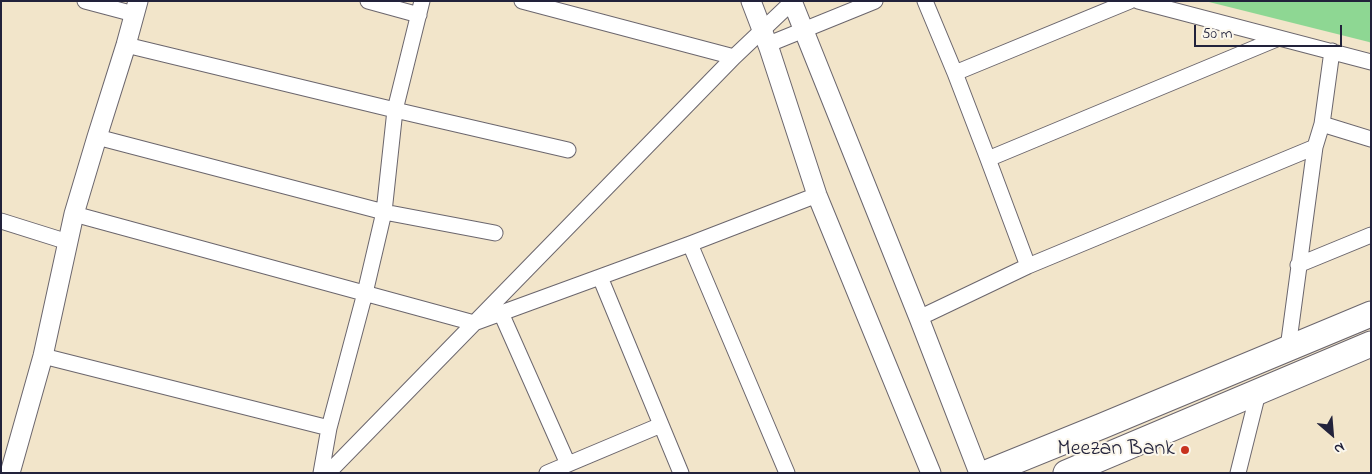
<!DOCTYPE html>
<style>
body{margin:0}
#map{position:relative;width:1372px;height:474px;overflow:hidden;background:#f2e5ca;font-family:"Indie Flower",sans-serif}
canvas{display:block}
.frame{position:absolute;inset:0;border:2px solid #22223b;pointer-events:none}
.north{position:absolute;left:1307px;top:409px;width:50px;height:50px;-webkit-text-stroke:4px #fbf7ec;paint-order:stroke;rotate:153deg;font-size:14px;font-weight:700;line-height:20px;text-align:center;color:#22223b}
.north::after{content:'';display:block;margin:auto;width:18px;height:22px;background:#22223b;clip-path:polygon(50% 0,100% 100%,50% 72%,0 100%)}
.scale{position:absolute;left:1194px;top:25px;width:148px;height:22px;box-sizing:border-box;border:2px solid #22223b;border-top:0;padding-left:6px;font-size:15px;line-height:18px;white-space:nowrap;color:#22223b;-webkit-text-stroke:4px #fbf7ec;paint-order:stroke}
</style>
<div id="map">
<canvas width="1372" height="474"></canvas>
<div class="frame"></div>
<div class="north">N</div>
<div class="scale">50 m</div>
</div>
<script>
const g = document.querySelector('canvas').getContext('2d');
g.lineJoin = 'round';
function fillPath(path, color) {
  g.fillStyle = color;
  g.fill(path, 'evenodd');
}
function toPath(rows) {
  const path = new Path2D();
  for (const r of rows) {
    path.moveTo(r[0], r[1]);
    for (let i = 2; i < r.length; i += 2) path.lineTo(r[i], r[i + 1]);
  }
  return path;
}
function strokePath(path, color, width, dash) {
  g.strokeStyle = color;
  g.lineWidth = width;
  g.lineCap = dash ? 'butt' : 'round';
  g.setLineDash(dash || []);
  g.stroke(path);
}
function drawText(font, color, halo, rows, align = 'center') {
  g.font = font + ' "Indie Flower",sans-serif';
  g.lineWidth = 4;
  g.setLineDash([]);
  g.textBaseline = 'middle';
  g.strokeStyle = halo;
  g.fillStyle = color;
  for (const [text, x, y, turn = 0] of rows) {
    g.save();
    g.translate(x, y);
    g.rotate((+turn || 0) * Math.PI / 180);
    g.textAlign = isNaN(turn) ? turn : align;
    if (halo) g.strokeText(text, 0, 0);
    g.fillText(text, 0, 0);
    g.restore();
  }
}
fillPath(toPath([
 [1205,1,1371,1,1371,43,1369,42]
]), '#8ed793');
const minor = toPath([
 [85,1,134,14],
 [368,1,419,15],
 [422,1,395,110,568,150],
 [522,1,734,57],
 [925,1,955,73,988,159,1279,38],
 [1138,1,1371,62],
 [126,45,395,110,384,212,495,233],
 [769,48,774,42,875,1],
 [955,73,1130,1],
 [1322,124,1371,139],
 [988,159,1028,266],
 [74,214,474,323,690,244,817,195],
 [1,221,68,242],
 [690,244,787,473],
 [1298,265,1371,235],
 [600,277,681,473],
 [501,313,568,464],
 [919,318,1028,266,1315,147],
 [1288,348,1315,147,1322,124,1332,51],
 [43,356,329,428,365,293,384,212,97,137],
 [321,473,329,428],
 [328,473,734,57,793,1],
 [547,473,661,425],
 [1238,473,1258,393]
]);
const tertiary = toPath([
 [751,1,769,48,817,195,931,473],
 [792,1,919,318,979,473],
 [10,473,43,356,74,214,97,137,126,45,138,1]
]);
const primary = toPath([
 [986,473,1102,426,1371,314],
 [1066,473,1371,344]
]);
strokePath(minor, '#6b666d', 17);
strokePath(tertiary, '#6b666d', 21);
strokePath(primary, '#6b666d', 27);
strokePath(minor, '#fff', 15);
strokePath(tertiary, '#fff', 19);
strokePath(primary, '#fff', 25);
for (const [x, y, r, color] of [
 [1185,450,5,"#c8321e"]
]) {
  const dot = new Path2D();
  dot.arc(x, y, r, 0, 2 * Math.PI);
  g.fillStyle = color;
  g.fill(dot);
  strokePath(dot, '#fbf7ec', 2);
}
drawText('22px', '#22223b', '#fbf7ec', [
 ["Meezan Bank",1175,450]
], 'right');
</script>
